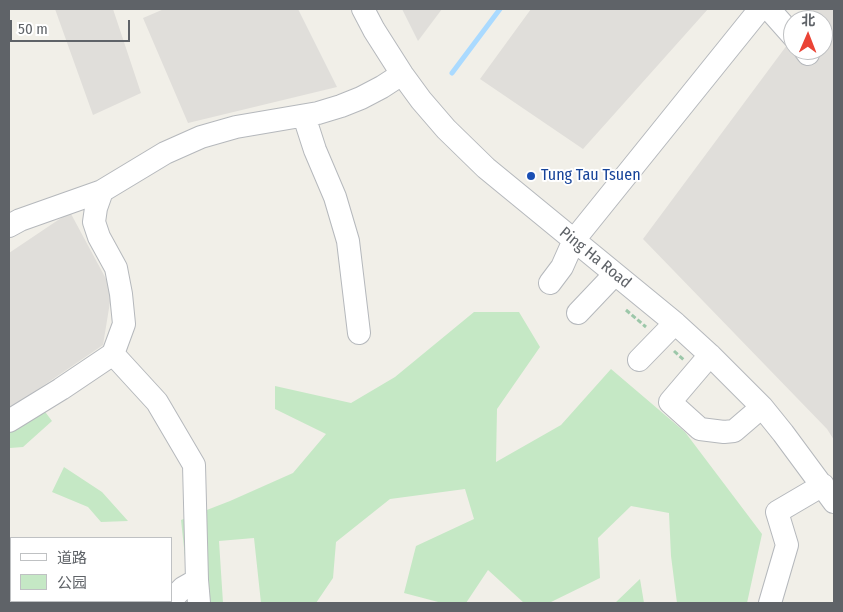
<!DOCTYPE html>
<meta charset="utf-8">
<style>
body{margin:0}
#map{position:relative;width:843px;height:612px;overflow:hidden;background:#f1efe8;font-family:"Fira Sans Condensed","Noto Sans SC",sans-serif}
canvas{display:block}
.frame{position:absolute;inset:0;border:10px solid #5f6368;pointer-events:none}
.legend{position:absolute;left:10px;top:537px;width:162px;height:65px;box-sizing:border-box;background:#fff;border:1px solid #bfc1c3;margin:0;padding:6px 9px;list-style:none;font-size:15px;color:#5f6368}
.legend li{display:flex;align-items:center;gap:10px;height:25px}
.legend b{width:25px;border:1px solid #bfc1c3}
.north{position:absolute;left:783px;top:10px;width:50px;height:50px;box-sizing:border-box;background:#fff;border:1px solid #bfc1c3;border-radius:50%;rotate:1deg;font-size:14px;font-weight:700;line-height:20px;text-align:center;color:#5f6368}
.north::after{content:'';display:block;margin:auto;width:18px;height:22px;background:#ea4335;clip-path:polygon(50% 0,100% 100%,50% 72%,0 100%)}
.scale{position:absolute;left:10px;top:20px;width:120px;height:22px;box-sizing:border-box;border:2px solid #5f6368;border-top:0;padding-left:6px;font-size:15px;line-height:18px;white-space:nowrap;color:#5f6368;-webkit-text-stroke:4px #fff;paint-order:stroke}
</style>
<div id="map">
<canvas width="843" height="612"></canvas>
<div class="frame"></div>
<ul class="legend">
<li><b style="height:6px;background:#fff"></b>道路</li>
<li><b style="height:14px;background:#c5e8c5"></b>公园</li>
</ul>
<div class="north">北</div>
<div class="scale">50 m</div>
</div>
<script>
const g = document.querySelector('canvas').getContext('2d');
g.lineJoin = 'round';
function fillPath(path, color) {
  g.fillStyle = color;
  g.fill(path, 'evenodd');
}
function toPath(rows) {
  const path = new Path2D();
  for (const r of rows) {
    path.moveTo(r[0], r[1]);
    for (let i = 2; i < r.length; i += 2) path.lineTo(r[i], r[i + 1]);
  }
  return path;
}
function strokePath(path, color, width, dash) {
  g.strokeStyle = color;
  g.lineWidth = width;
  g.lineCap = dash ? 'butt' : 'round';
  g.setLineDash(dash || []);
  g.stroke(path);
}
function drawText(font, color, halo, rows, align = 'center') {
  g.font = font + ' "Fira Sans Condensed",sans-serif';
  g.lineWidth = 4;
  g.setLineDash([]);
  g.textBaseline = 'middle';
  g.strokeStyle = halo;
  g.fillStyle = color;
  for (const [text, x, y, turn = 0] of rows) {
    g.save();
    g.translate(x, y);
    g.rotate((+turn || 0) * Math.PI / 180);
    g.textAlign = isNaN(turn) ? turn : align;
    if (halo) g.strokeText(text, 0, 0);
    g.fillText(text, 0, 0);
    g.restore();
  }
}
fillPath(toPath([
 [55,9,113,9,141,93,93,115],
 [164,9,298,9,337,87,188,123,143,18],
 [402,9,442,9,418,41],
 [531,9,708,9,583,149,480,79],
 [814,9,834,9,834,440,827,429,643,239,793,37,793,50,823,50,823,20,806,20],
 [70,212,112,290,103,345,9,409,9,253]
]), '#e0deda');
fillPath(toPath([
 [474,312,519,312,540,347,497,409,496,462,561,425,611,369,685,432,762,534,747,603,677,603,671,556,669,513,631,506,598,538,600,578,549,603,524,603,488,570,466,603,442,603,404,593,416,546,474,519,465,489,390,499,336,542,333,578,316,603,261,603,254,538,219,541,223,603,190,603,181,520,230,501,293,473,326,434,275,409,275,386,351,403,395,377],
 [43,409,52,421,23,447,10,448,9,428],
 [64,467,102,492,128,521,101,522,88,507,52,492],
 [640,579,644,603,615,603]
]), '#c5e8c5');
strokePath(toPath([
 [452,73,500,9]
]), '#aadaff', 5);
const minor = toPath([
 [363,9,374,30,402,74,421,100,446,129,486,168,675,323,710,355,762,407,783,433,834,502],
 [769,9,793,36],
 [805,50,808,54],
 [304,116,315,150,335,197,348,241,359,333],
 [9,226,20,220,102,191,165,153,201,137,236,127,318,113,341,106,361,98,382,87,402,74],
 [550,283,562,267,574,240,760,9],
 [578,313,615,274],
 [113,354,157,402,194,465,197,580,199,603],
 [710,355,670,402,700,429,724,432,734,431,762,407],
 [639,360,675,323],
 [9,421,61,389,113,354,124,324,121,294,116,268,99,237,94,222,96,208,102,191],
 [171,600,183,588,197,580],
 [770,603,787,545,777,512,823,485]
]);
strokePath(minor, '#b5b8bc', 24);
strokePath(toPath([
 [626,310,646,327],
 [674,351,684,360]
]), '#9cc7a9', 3, [5, 2.5]);
strokePath(minor, '#fff', 22);
for (const [x, y, r, color] of [
 [531,176,5,"#1a4fb4"]
]) {
  const dot = new Path2D();
  dot.arc(x, y, r, 0, 2 * Math.PI);
  g.fillStyle = color;
  g.fill(dot);
  strokePath(dot, '#fff', 2);
}
drawText('16px', '#164399', '#fff', [
 ["Tung Tau Tsuen",541,176]
], 'left');
drawText('16px', '#5f6368', '#fff', [
 ["Ping Ha Road",595,258,39]
]);
</script>
